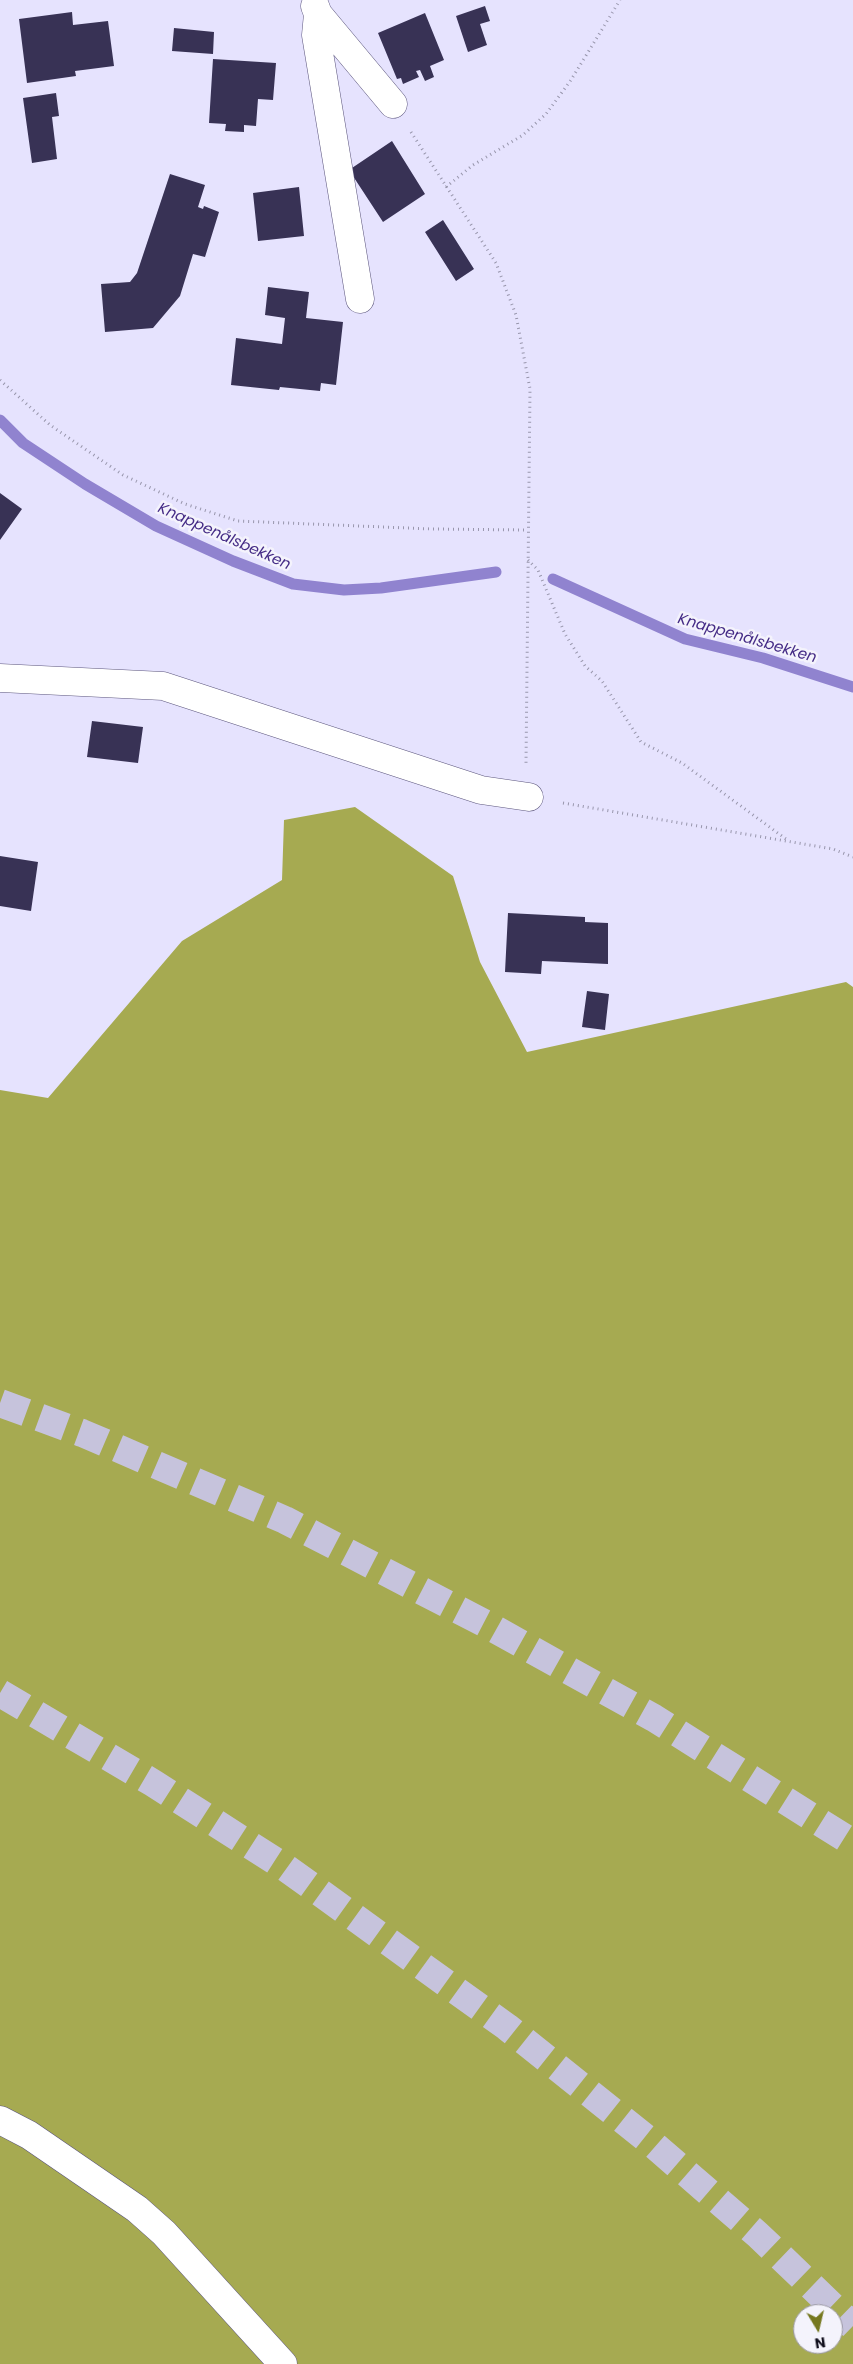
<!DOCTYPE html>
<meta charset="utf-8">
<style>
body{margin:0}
#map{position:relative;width:853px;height:2364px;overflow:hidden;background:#e6e3fe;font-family:Poppins,sans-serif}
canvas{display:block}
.north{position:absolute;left:793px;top:2304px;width:50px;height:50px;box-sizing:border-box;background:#f4f3fc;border:1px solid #9997a3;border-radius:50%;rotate:171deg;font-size:14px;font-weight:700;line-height:20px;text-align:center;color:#100e1d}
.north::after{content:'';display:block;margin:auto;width:18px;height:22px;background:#767820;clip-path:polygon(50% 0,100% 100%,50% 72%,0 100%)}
</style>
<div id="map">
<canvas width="853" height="2364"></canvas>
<div class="north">N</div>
</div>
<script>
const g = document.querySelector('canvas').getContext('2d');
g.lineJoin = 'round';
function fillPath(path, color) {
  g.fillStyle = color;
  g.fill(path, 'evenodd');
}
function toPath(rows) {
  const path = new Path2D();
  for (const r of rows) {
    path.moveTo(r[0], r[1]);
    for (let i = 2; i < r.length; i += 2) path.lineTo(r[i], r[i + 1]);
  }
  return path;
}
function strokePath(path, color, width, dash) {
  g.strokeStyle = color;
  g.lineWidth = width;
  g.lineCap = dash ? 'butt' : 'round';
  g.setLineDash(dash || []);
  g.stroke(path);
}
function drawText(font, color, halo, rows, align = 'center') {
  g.font = font + ' Poppins,sans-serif';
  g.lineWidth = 5;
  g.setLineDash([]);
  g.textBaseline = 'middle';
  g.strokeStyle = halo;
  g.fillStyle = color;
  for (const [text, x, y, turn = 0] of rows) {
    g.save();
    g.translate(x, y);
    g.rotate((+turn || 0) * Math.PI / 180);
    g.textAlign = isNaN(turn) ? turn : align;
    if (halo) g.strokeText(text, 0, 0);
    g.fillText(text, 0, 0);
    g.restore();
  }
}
fillPath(toPath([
 [355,807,453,876,480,962,527,1052,846,982,853,987,853,2364,0,2364,0,1090,48,1098,182,941,282,880,284,820],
 [803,2314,833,2314,833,2344,803,2344]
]), '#a6aa51');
strokePath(toPath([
 [0,420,23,443,85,484,156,526,233,561,293,584,344,590,381,588,496,572],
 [553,579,685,639,763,658,853,687]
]), '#9083cf', 11);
fillPath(toPath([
 [485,6,490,21,480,24,487,45,468,52,456,16],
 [72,12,73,25,108,21,114,66,75,71,76,76,27,83,19,19],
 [425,13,444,60,430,66,434,77,425,81,420,70,416,71,419,77,403,84,401,78,397,79,378,33],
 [174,28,214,32,213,54,172,51],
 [213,59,276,63,273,100,258,99,256,126,244,125,244,132,225,131,226,124,209,123],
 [56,93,59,116,52,117,57,159,32,163,23,98],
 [392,141,425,194,383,222,349,170],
 [170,174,205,185,198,207,203,209,204,206,219,212,205,257,193,254,180,296,153,328,105,332,101,284,130,282,137,273],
 [299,187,304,236,258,241,253,193],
 [443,220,474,269,456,281,425,232],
 [268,287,309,292,306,318,343,322,336,385,321,383,320,391,280,387,279,390,231,385,236,338,282,344,285,318,265,315],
 [0,493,22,509,0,540],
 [92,721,143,727,138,763,87,757],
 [0,856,38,862,31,911,0,906],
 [508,913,585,917,585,922,608,923,608,964,542,961,541,974,505,972],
 [587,991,609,994,605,1030,582,1027]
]), '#383255');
strokePath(toPath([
 [0,1403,82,1433,285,1520,484,1623,654,1718,853,1843],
 [0,1693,153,1783,286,1868,507,2027,647,2139,758,2235,853,2326]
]), '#c6c3dc', 28, [28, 14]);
const minor = toPath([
 [315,6,318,14,393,104],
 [318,14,316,35,360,299],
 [0,678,163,686,481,790,529,797],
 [0,2120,29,2135,137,2209,164,2233,283,2364]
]);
strokePath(minor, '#5d577e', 29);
strokePath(toPath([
 [411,132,496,263,516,315,530,389,526,763],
 [446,187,473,165,523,135,546,114,571,80,620,0],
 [0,380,50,425,123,475,185,504,238,521,432,529,528,530],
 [528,560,538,570,565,634,585,666,602,681,641,742,682,763,786,839],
 [563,803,833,849,853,857]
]), '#9896ac', 3, [1, 4]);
strokePath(minor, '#fff', 28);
drawText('italic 15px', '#452c86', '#f4f3fc', [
 ["Knappenålsbekken",224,537,24],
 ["Knappenålsbekken",747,639,16]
]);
</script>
